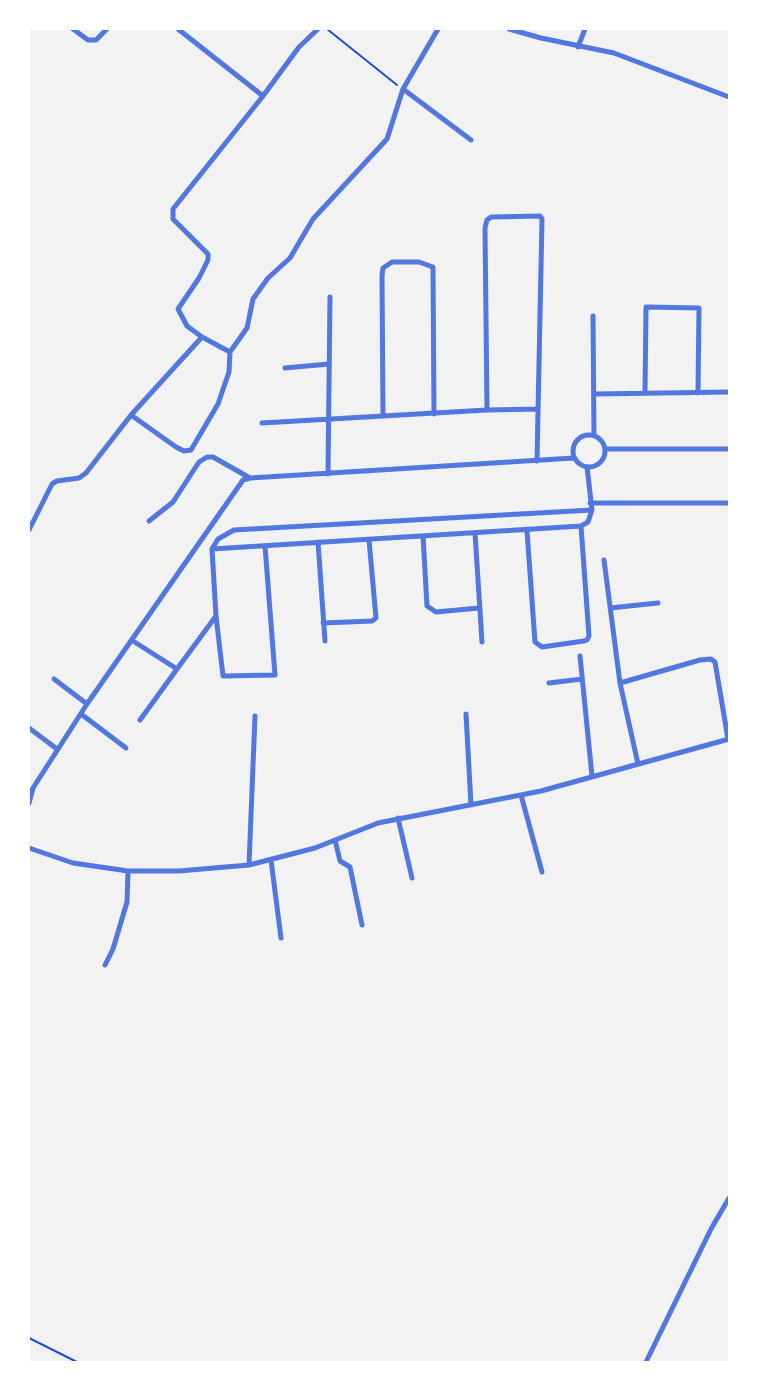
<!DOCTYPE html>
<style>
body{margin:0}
#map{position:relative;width:758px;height:1391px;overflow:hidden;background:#f2f2f2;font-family:Montserrat,sans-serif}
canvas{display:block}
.frame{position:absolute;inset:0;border:30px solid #fff;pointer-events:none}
</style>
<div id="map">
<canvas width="758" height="1391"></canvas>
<div class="frame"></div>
</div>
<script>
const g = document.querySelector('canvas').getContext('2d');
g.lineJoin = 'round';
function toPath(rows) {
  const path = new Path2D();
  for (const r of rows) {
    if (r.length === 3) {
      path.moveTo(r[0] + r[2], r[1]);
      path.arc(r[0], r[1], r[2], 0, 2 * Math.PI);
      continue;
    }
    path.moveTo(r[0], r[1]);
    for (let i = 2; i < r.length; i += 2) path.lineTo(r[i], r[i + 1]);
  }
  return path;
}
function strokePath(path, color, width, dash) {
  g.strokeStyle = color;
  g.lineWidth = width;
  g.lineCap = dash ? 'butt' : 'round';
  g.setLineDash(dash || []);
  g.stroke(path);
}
strokePath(toPath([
 [327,29,397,85],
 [29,1338,77,1362]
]), '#1d4ed8', 2);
strokePath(toPath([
 [73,29,88,40,96,40,107,29],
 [178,29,263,96],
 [509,29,541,38,614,53,729,97],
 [578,47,585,29],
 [403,89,471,140],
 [593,316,594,435],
 [230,352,247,328,253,299,268,278,290,258,313,219,387,139,403,89,438,29],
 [285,368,329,364],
 [645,393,646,307,699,308,698,393],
 [595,394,729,392],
 [487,410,485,228,487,220,491,217,540,216,542,219,537,461],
 [131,415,176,447,184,451,191,450,218,404,229,372,230,352,202,337],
 [383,416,382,276,383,268,392,262,419,262,433,267,434,414],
 [262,423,487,410,538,409],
 [589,451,16],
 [606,449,729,449],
 [328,474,330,297],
 [590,503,729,503],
 [149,521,173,502,199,462,207,457,213,457,250,478],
 [29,530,52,484,57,481,79,478,86,473,131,415,202,337,187,326,178,309,199,278,208,260,208,254,173,219,173,209,263,96,299,47,318,29],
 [527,531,535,642,542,647,584,641,587,640,589,636,581,526],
 [475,533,482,642],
 [423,536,427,606,436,612,479,608],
 [318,542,325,641],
 [265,546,275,675,223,676,216,616,212,549,218,539,234,530,592,510],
 [212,549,581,526,588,522,592,510,587,467],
 [604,560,620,683,638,764],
 [610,608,658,603],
 [323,623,372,621,376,618,369,540],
 [133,641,177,669,216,616],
 [580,656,592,776],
 [54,679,87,704],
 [549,683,582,679],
 [620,683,700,660,711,659,715,662,728,739],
 [81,714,126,748],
 [466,714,471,805],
 [140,720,177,669],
 [29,728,57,749],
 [521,795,542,872],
 [29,803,33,788,87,704,243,480,250,478,574,458],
 [398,818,412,878],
 [335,840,340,861,350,867,362,925],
 [29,848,73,863,128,871,179,871,249,865,315,848,378,823,541,791,729,739],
 [271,860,281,938],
 [249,865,255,716],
 [105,965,113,949,127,902,128,871],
 [646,1362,711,1229,729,1198]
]), '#5277de', 5);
</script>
